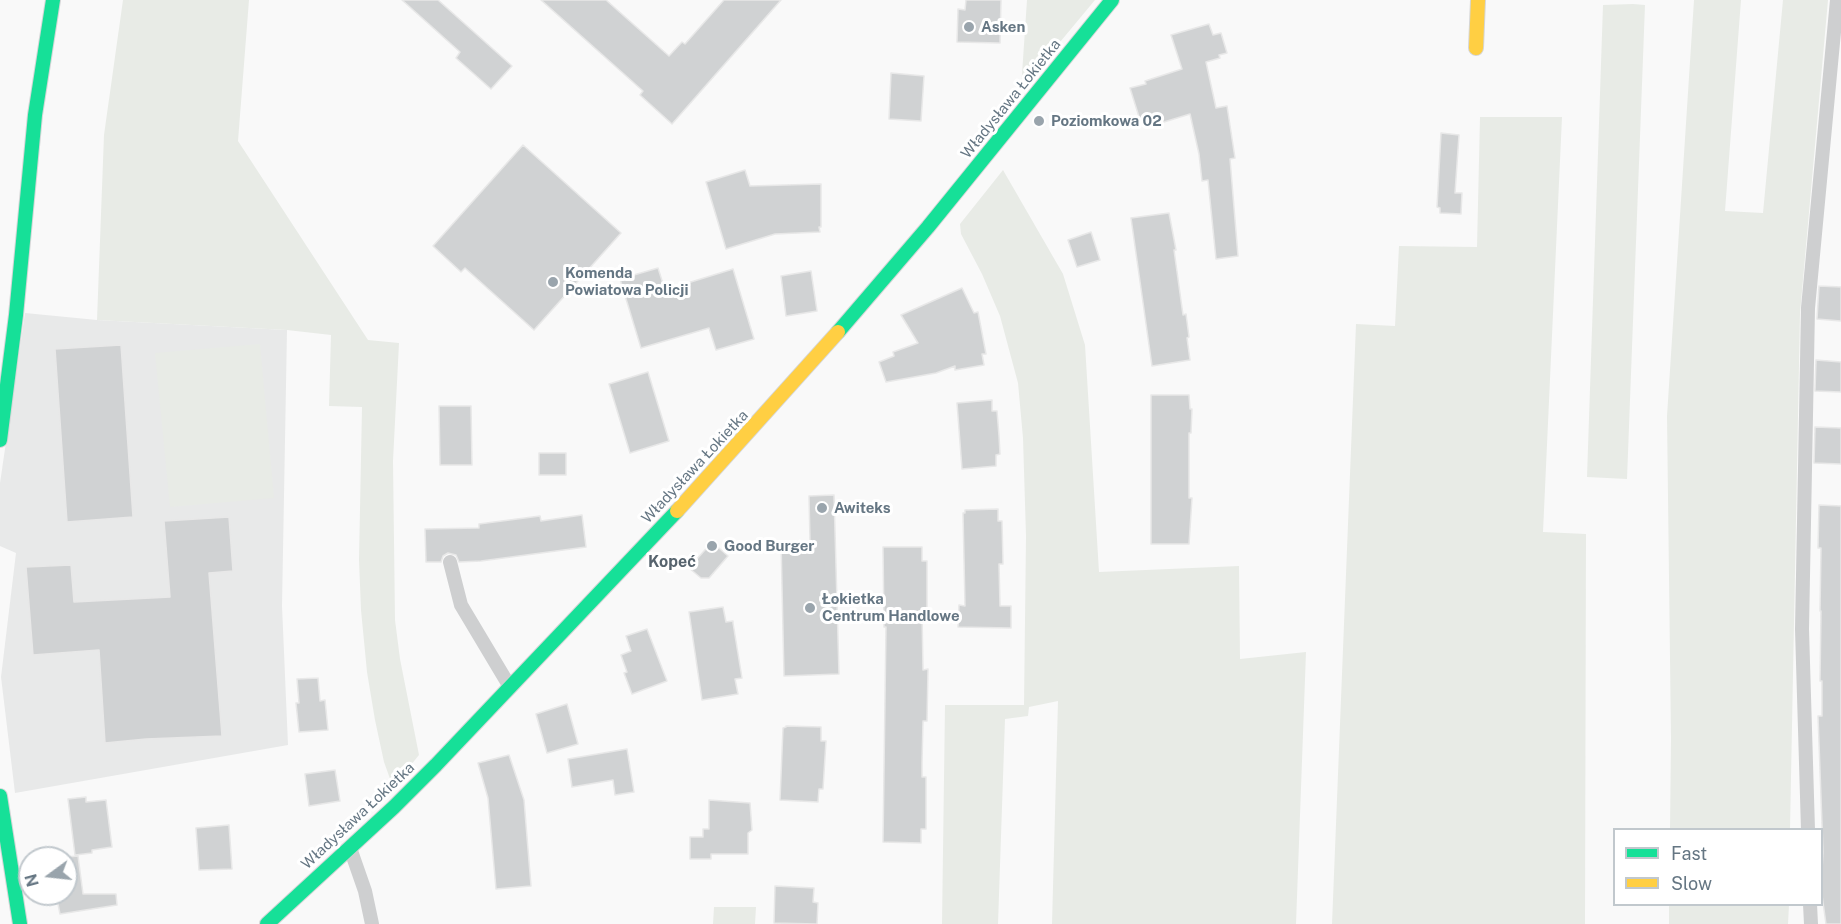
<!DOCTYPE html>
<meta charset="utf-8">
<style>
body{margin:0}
#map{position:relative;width:1841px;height:924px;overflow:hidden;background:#f9f9f9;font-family:"Public Sans",sans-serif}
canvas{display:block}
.legend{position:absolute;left:1613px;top:828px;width:210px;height:78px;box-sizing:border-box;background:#fff;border:2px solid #c1c8cd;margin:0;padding:8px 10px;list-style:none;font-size:18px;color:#657683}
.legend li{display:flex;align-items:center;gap:12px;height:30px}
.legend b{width:30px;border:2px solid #c1c8cd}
.north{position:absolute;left:18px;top:846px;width:60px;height:60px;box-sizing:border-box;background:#fff;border:2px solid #c1c8cd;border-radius:50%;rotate:255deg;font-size:16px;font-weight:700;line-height:24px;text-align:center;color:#657683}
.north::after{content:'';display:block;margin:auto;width:21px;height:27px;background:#99a4ac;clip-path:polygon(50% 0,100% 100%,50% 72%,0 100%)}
</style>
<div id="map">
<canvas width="1841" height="924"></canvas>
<ul class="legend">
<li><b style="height:8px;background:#16e098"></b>Fast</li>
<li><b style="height:8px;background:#ffcf43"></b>Slow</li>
</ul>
<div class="north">N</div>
</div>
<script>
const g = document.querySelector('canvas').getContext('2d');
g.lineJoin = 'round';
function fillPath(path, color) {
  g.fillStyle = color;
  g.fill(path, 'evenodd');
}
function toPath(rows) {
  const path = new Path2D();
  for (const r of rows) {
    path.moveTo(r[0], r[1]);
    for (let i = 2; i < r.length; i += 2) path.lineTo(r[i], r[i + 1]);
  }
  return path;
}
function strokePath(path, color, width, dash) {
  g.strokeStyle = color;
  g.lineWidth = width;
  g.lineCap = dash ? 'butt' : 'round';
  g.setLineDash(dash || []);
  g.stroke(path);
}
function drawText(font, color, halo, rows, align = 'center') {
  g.font = font + ' "Public Sans",sans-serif';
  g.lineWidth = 6;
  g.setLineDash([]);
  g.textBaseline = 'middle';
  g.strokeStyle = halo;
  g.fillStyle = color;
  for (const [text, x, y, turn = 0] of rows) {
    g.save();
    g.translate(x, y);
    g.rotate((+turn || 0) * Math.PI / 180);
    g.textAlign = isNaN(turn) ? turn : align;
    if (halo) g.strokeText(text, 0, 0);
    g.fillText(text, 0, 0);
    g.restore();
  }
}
fillPath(toPath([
 [25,313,97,320,287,330,282,606,288,745,15,793,1,677,16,553,0,546,0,483]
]), '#e8e9e9');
fillPath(toPath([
 [123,0,249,0,238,141,368,340,399,343,393,461,395,620,400,659,419,755,393,787,384,762,375,720,367,672,361,610,359,560,362,407,329,406,331,335,287,330,97,320,104,135],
 [1027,0,1095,0,1021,89],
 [1694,0,1741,0,1725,211,1763,213,1783,0,1828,0,1800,313,1790,829,1670,829,1671,739,1667,416],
 [1633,4,1645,5,1627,479,1587,477,1603,5],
 [1480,117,1562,117,1543,532,1586,534,1585,924,1332,924,1356,324,1395,326,1399,246,1477,247],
 [1003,170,1063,274,1085,345,1099,572,1239,566,1240,659,1306,652,1296,924,1052,924,1058,701,1029,707,1028,716,1005,719,998,924,942,924,945,705,1024,705,1026,536,1023,438,1018,383,1000,316,982,274,961,234,960,224],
 [260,344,274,498,170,507,155,353],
 [1669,905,1789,905,1788,924,1669,924],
 [714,907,756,907,755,924,713,924]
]), '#e8ebe6');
const building = toPath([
 [402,0,438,0,512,66,491,89,456,58,460,52,402,0],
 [541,0,606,0,669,56,682,42,685,44,724,0,781,0,672,124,640,95,643,91,541,0],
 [966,0,1001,0,1000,43,957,42,958,9,965,10,966,0],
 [1209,24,1213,35,1221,33,1227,53,1219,55,1220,58,1206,62,1216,108,1227,106,1235,158,1230,159,1238,256,1216,259,1208,180,1202,181,1199,154,1190,114,1151,126,1148,118,1140,120,1130,88,1146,84,1145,81,1182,69,1171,35,1209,24],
 [891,73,924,76,921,121,889,119,891,73],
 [1441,133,1459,135,1455,193,1462,193,1461,214,1440,213,1440,208,1437,207,1441,133],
 [523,145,621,233,534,330,465,268,461,272,433,246,523,145],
 [745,170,750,186,821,184,821,227,819,227,820,232,775,234,726,249,706,182,745,170],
 [1169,213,1176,250,1174,250,1183,315,1186,314,1189,337,1187,338,1190,360,1152,366,1131,218,1169,213],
 [1091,232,1100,260,1077,267,1068,240,1091,232],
 [658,268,665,290,733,269,754,339,716,350,709,328,641,348,620,279,658,268],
 [811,271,817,311,786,316,781,276,811,271],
 [1819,286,1841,287,1841,321,1817,319,1819,286],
 [962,288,974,313,978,312,986,354,982,354,984,365,955,370,955,366,936,373,886,382,879,362,894,356,893,352,918,343,901,315,962,288],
 [121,345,133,517,67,522,55,349,121,345],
 [1816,360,1841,362,1841,392,1815,391,1816,360],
 [648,372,669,441,630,453,609,384,648,372],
 [1151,395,1189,395,1190,409,1192,409,1191,433,1189,433,1189,498,1192,498,1189,544,1151,544,1151,395],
 [992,400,992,411,997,411,999,436,1000,454,996,455,996,466,962,469,957,403,992,400],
 [439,406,471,406,472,465,440,465,439,406],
 [1815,427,1841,428,1841,464,1814,463,1815,427],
 [539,453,566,453,566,475,539,475,539,453],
 [834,495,839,674,784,676,781,542,810,541,809,496,834,495],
 [1819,505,1841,506,1841,924,1826,924,1821,888,1823,852,1818,716,1822,716,1822,681,1820,681,1821,611,1820,611,1821,548,1818,548,1819,505],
 [998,509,998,521,1002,521,1003,564,999,564,1000,606,1011,606,1011,628,958,627,959,605,965,606,963,513,965,513,965,510,998,509],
 [582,515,586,547,481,561,459,562,456,555,448,553,443,556,441,562,426,562,425,529,479,528,479,524,540,516,541,521,582,515],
 [229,517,233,571,209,573,222,736,146,739,105,743,99,650,33,655,26,567,71,565,74,602,170,597,164,521,229,517],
 [712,542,728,556,709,578,701,578,689,568,712,542],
 [883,547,922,547,922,561,927,561,927,613,922,613,923,670,928,669,927,721,923,721,922,763,922,777,926,777,926,829,921,829,921,843,883,842,886,627,884,627,883,547],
 [723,607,726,622,733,621,733,623,742,678,735,679,738,694,702,700,689,612,723,607],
 [647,629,667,681,632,694,624,673,627,672,621,655,631,651,626,636,647,629],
 [318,678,320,701,325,700,328,730,299,732,296,703,299,703,297,679,318,678],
 [567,704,578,744,547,753,536,714,567,704],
 [786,726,821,727,821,741,826,741,823,789,819,789,818,802,780,800,783,728,786,727,786,726],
 [627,749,634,792,615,795,613,780,572,787,568,759,627,749],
 [509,755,524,800,531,886,496,889,488,798,478,763,509,755],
 [335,770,340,801,309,806,305,774,335,770],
 [86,797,86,802,106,800,112,847,92,850,92,853,75,855,68,799,86,797],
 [709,800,750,803,752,830,748,833,748,854,711,854,711,859,690,859,690,837,703,837,703,829,709,829,709,800],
 [229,825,232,869,199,870,196,828,229,825],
 [78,856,83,894,116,894,117,905,60,914,56,894,66,894,66,857,78,856],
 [775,886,814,888,813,902,818,903,817,924,774,923,775,886]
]);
fillPath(building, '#d0d2d3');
strokePath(building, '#e8e8e8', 1.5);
const fast = toPath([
 [838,332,928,227,1112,0],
 [0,440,16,315,35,115,53,0],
 [0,796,20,924],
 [267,924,394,807,436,765,677,511]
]);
const slow = toPath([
 [1476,48,1478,0],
 [677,511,838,332]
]);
strokePath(fast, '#d5d6d7', 16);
strokePath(slow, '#d5d6d7', 16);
strokePath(toPath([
 [450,562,461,605,510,687],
 [1808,830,1802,629,1808,308,1837,0],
 [350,848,365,891,372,924],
 [1810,904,1811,924]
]), '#cecfd0', 14);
strokePath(fast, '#16e098', 14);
strokePath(slow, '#ffcf43', 14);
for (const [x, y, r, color] of [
 [969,27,6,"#99a4ac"],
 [1039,121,6,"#99a4ac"],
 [553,282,6,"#99a4ac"],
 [822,508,6,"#99a4ac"],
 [712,546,6,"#99a4ac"],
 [810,608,6,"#99a4ac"]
]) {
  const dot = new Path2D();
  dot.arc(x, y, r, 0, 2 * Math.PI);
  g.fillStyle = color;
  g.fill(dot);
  strokePath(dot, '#fff', 2);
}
drawText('bold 15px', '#657683', '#fff', [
 ["Asken",981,27],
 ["Poziomkowa 02",1051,121],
 ["Komenda",565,273],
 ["Powiatowa Policji",565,290],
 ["Awiteks",834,508],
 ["Good Burger",724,546],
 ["Łokietka",822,599],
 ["Centrum Handlowe",822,616]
], 'left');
drawText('15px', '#657683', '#fff', [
 ["Władysława Łokietka",1011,99,-51],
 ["Władysława Łokietka",695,467,-47],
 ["Władysława Łokietka",358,816,-43]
]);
drawText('bold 16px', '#57646e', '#fff', [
 ["Kopeć",672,562]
]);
</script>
